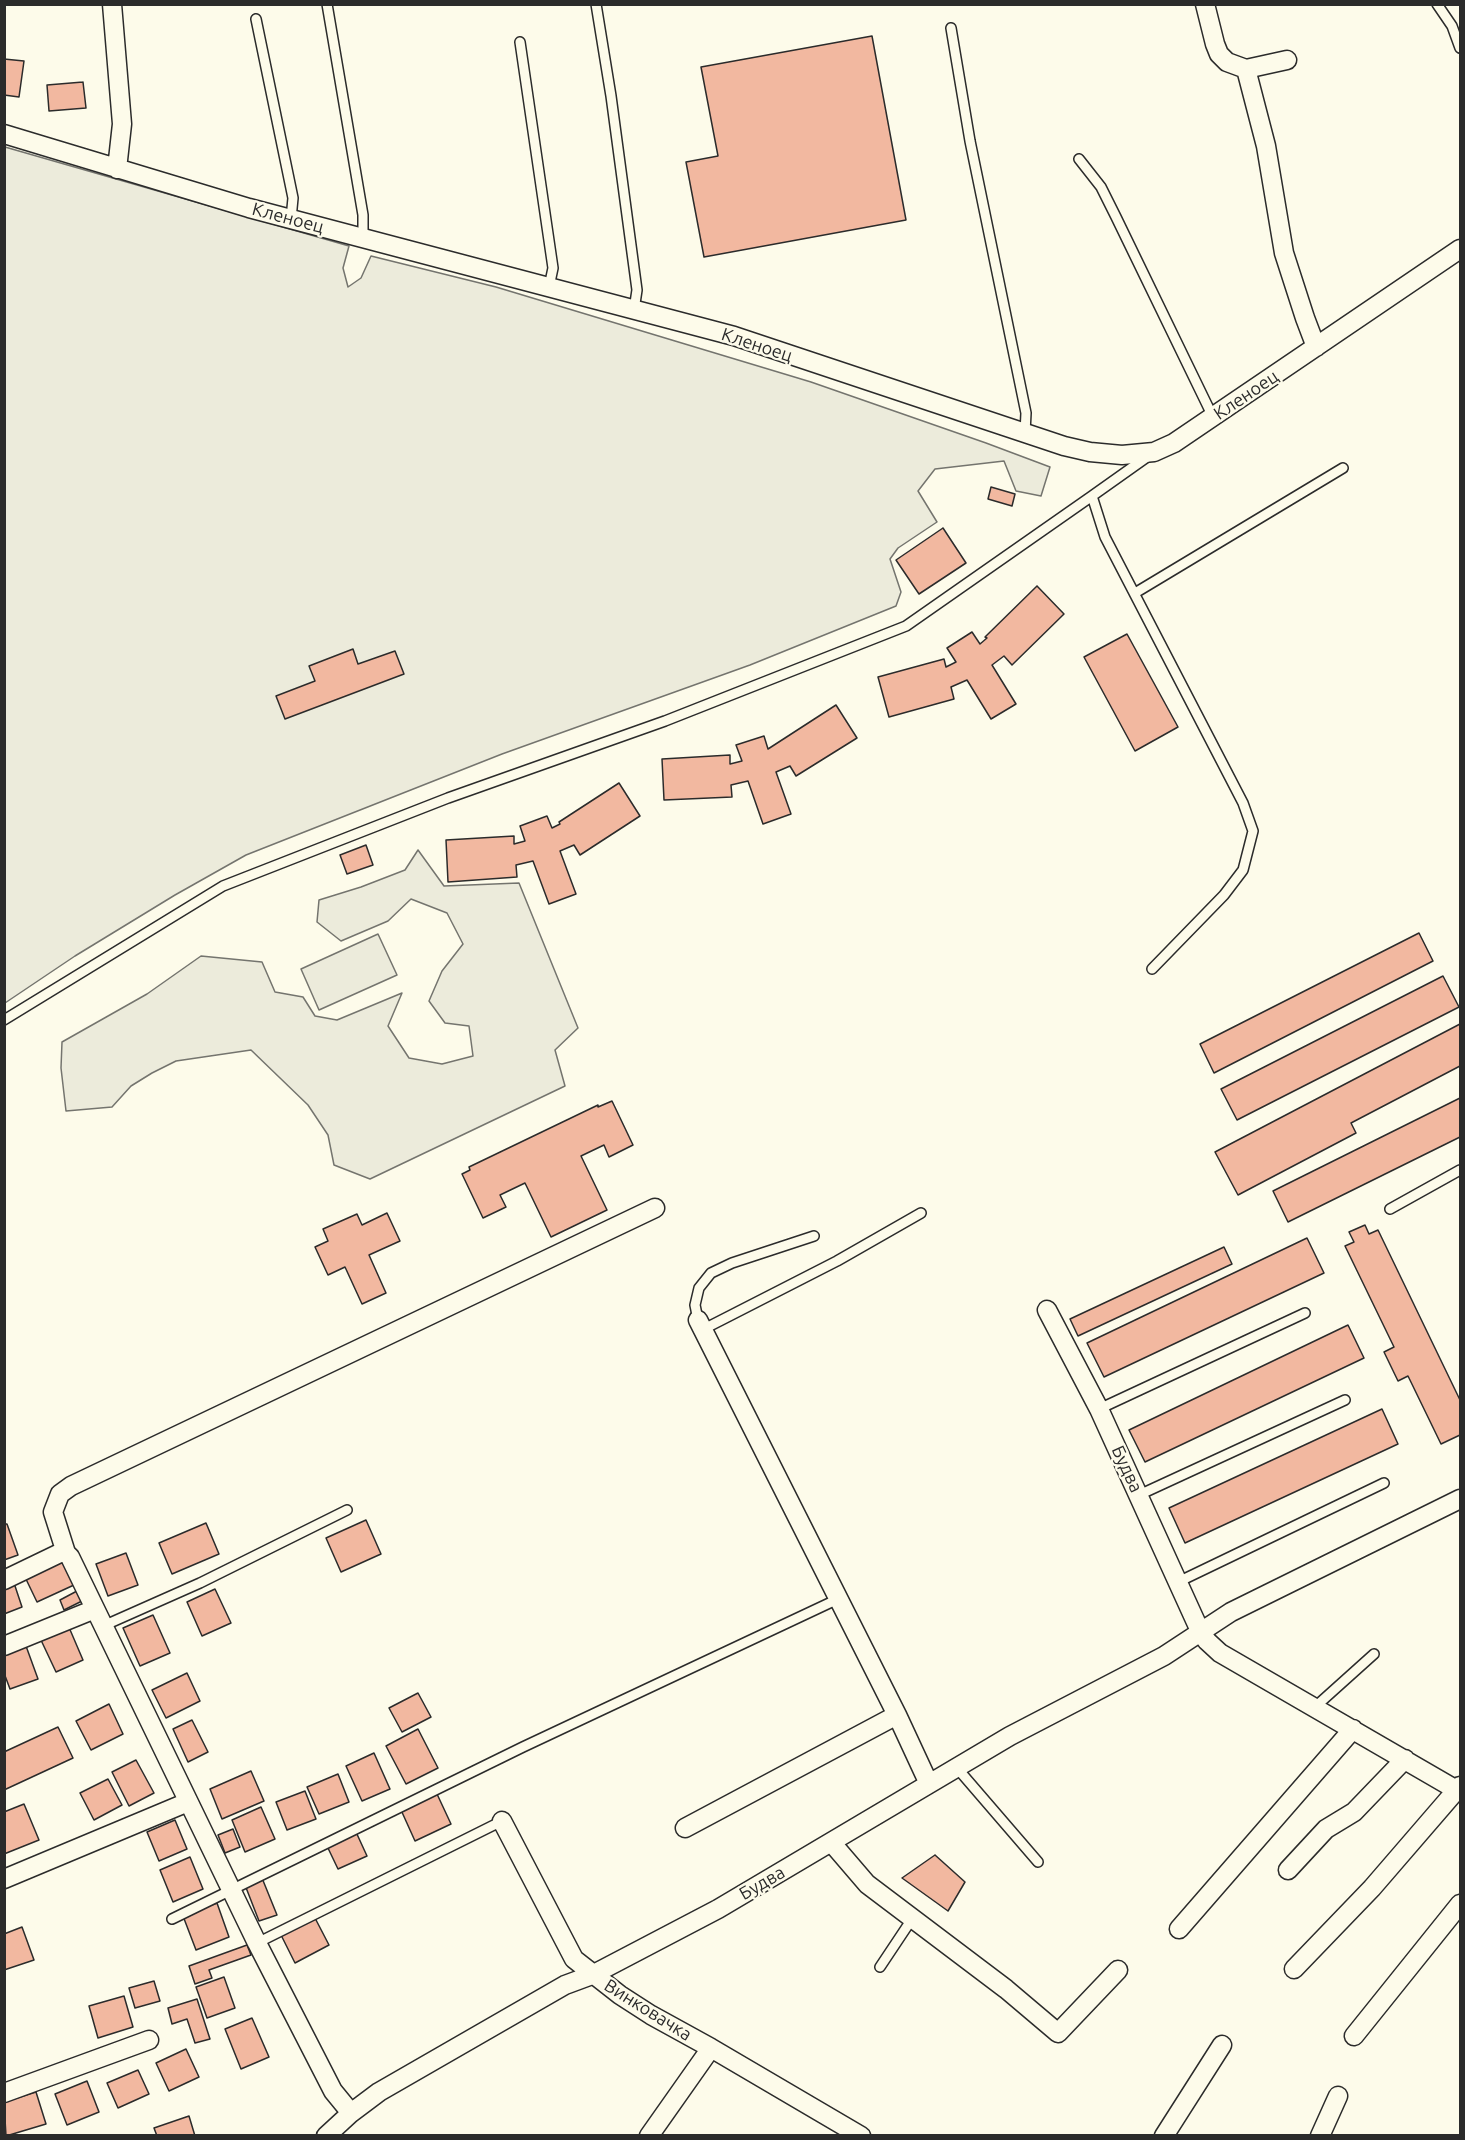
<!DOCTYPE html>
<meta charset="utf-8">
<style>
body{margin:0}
#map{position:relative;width:1465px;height:2140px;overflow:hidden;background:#fdfbea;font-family:Ubuntu,sans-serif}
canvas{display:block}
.frame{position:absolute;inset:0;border:6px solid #2b2b2b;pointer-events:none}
</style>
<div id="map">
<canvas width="1465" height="2140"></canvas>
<div class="frame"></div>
</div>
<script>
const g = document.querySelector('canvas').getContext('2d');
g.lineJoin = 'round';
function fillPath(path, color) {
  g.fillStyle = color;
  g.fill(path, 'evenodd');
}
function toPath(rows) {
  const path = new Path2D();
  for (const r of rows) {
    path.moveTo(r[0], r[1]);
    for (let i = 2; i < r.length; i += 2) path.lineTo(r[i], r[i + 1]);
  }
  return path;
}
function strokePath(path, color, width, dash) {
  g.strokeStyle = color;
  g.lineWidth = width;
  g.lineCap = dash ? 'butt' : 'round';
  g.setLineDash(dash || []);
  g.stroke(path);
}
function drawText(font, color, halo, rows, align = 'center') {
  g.font = font + ' Ubuntu,sans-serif';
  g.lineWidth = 4.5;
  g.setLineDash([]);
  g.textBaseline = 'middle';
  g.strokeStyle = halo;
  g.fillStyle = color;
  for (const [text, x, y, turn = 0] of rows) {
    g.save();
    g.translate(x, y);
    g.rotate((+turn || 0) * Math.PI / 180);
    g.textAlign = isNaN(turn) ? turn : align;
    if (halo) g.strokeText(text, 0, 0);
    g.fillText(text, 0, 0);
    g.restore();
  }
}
const green = toPath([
 [5,147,349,246,343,268,348,287,361,278,371,256,496,287,811,382,986,443,1050,467,1041,496,1016,491,1004,461,935,469,918,491,937,522,898,548,890,559,901,592,896,606,750,665,502,754,246,855,175,895,75,956,5,1003,5,147],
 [418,850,444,886,519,883,578,1028,555,1050,565,1086,370,1179,334,1165,328,1135,308,1105,251,1050,176,1061,152,1073,131,1086,112,1107,66,1111,61,1068,62,1042,147,994,201,956,262,962,275,992,303,997,315,1016,337,1020,402,993,388,1026,409,1058,442,1064,473,1056,469,1026,445,1023,429,1001,442,971,463,944,447,913,411,899,388,921,341,941,317,922,319,900,361,887,405,870,418,850],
 [378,934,397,975,319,1010,301,969,378,934]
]);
fillPath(green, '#ecebdb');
strokePath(green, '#74746e', 1.5);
const building = toPath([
 [872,36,906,220,704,257,686,162,718,156,701,67,872,36],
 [4,59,24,61,19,97,4,95,4,59],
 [83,82,86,108,49,111,47,85,83,82],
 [991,487,1015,494,1012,506,988,499,991,487],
 [943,528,966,563,919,594,896,560,943,528],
 [1037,586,1064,614,1012,665,1004,656,992,665,1016,704,991,719,967,680,951,687,954,699,889,717,878,677,944,659,946,667,956,662,947,648,972,632,980,644,987,638,985,637,1037,586],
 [1127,634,1178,727,1135,751,1084,657,1127,634],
 [353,649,358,664,395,651,404,674,285,719,276,696,315,681,309,666,353,649],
 [836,705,857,738,796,776,790,766,776,772,791,814,763,824,748,781,731,785,732,797,664,800,662,759,730,755,730,764,742,761,736,745,764,736,768,749,836,705],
 [619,783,640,816,580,855,574,845,560,851,576,894,549,904,533,861,516,865,517,877,448,882,446,840,514,836,514,844,525,841,520,826,547,816,552,828,560,824,559,822,619,783],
 [366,845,373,865,347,874,340,855,366,845],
 [1419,933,1433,961,1214,1073,1200,1044,1419,933],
 [1443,976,1459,1007,1237,1120,1221,1089,1443,976],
 [1460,1024,1460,1066,1351,1123,1356,1133,1238,1195,1215,1152,1460,1024],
 [1460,1098,1460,1137,1288,1222,1273,1191,1460,1098],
 [612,1101,633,1145,609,1157,604,1145,581,1156,607,1210,551,1237,525,1183,500,1195,506,1207,483,1218,462,1174,470,1170,469,1167,598,1105,598,1107,612,1101],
 [387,1213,400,1241,369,1255,386,1293,362,1304,345,1267,328,1275,315,1247,328,1241,323,1229,357,1214,362,1225,387,1213],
 [1365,1225,1369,1234,1378,1230,1460,1400,1460,1435,1441,1444,1408,1376,1398,1381,1384,1352,1394,1347,1345,1246,1354,1242,1349,1232,1365,1225],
 [1307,1238,1324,1273,1104,1377,1087,1343,1307,1238],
 [1224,1247,1232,1264,1078,1336,1070,1319,1224,1247],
 [1348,1325,1364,1358,1145,1462,1129,1430,1348,1325],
 [1382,1409,1398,1444,1185,1543,1169,1508,1382,1409],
 [366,1520,381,1554,341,1572,326,1538,366,1520],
 [206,1523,219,1554,172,1574,159,1543,206,1523],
 [4,1524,7,1524,18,1555,4,1560,4,1524],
 [126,1553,138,1585,108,1596,96,1564,126,1553],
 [61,1558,74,1585,37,1602,24,1575,61,1558],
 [13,1580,22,1607,4,1614,4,1583,13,1580],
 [215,1589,231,1623,202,1636,187,1602,215,1589],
 [77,1591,82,1601,64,1610,60,1600,77,1591],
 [153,1615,170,1653,140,1666,123,1628,153,1615],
 [68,1625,83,1660,56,1672,40,1638,68,1625],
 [26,1646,38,1679,10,1689,4,1673,4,1654,26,1646],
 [187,1673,200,1701,166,1718,152,1690,187,1673],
 [418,1693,431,1717,402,1732,389,1708,418,1693],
 [109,1704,123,1734,91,1750,76,1721,109,1704],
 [192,1720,208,1752,188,1762,173,1729,192,1720],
 [58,1727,73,1758,4,1790,4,1752,58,1727],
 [418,1729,438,1768,406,1784,386,1746,418,1729],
 [374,1753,390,1789,362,1801,346,1766,374,1753],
 [136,1760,154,1793,129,1806,112,1772,136,1760],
 [251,1771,264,1801,222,1819,210,1789,251,1771],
 [338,1774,349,1802,319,1814,307,1787,338,1774],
 [108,1779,122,1805,94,1820,80,1793,108,1779],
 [305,1791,316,1819,287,1830,276,1802,305,1791],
 [437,1794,451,1824,415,1841,401,1810,437,1794],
 [24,1804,39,1840,4,1854,4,1812,24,1804],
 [261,1807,275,1839,245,1852,232,1820,261,1807],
 [175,1820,187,1849,159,1861,147,1832,175,1820],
 [233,1829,240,1847,225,1853,218,1835,233,1829],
 [356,1832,367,1856,338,1869,327,1846,356,1832],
 [935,1855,965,1882,948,1911,902,1878,935,1855],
 [190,1857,203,1889,173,1902,160,1870,190,1857],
 [262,1878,277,1915,259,1921,245,1885,262,1878],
 [217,1903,229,1937,196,1950,183,1916,217,1903],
 [315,1918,329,1945,295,1963,281,1935,315,1918],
 [22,1927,34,1960,4,1970,4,1934,22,1927],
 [247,1945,251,1955,209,1970,212,1978,195,1984,189,1966,247,1945],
 [224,1977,235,2008,207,2018,196,1987,224,1977],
 [154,1981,160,2001,135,2008,129,1988,154,1981],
 [124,1996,133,2027,98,2038,89,2006,124,1996],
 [197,1999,210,2039,195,2043,187,2019,172,2024,168,2008,197,1999],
 [252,2018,269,2057,241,2069,225,2029,252,2018],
 [186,2049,199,2077,169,2091,156,2063,186,2049],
 [138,2070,149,2094,118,2108,107,2083,138,2070],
 [87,2081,99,2112,67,2125,55,2094,87,2081],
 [36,2092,46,2124,6,2136,4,2102,36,2092],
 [189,2116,195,2136,157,2136,154,2128,189,2116]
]);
fillPath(building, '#f2b8a0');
strokePath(building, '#2b2b2b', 1.5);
const service = toPath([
 [327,4,363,215,363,238],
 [596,4,611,96,637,290,634,310],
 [1437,4,1452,26,1460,48],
 [256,19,293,198,291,219],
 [951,28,970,141,1026,413,1025,433],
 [520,42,553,268,549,287],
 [1079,159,1101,187,1116,217,1213,417],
 [1147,457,1092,496,1105,537,1243,803,1253,831,1243,870,1224,895,1152,969],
 [1135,593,1343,468],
 [4,1020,223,886,448,798,665,721,906,626,1092,496],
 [1390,1209,1460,1170],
 [698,1320,695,1305,699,1288,711,1273,732,1263,814,1236],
 [702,1330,837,1261,921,1213],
 [1099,1409,1305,1313],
 [1139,1495,1345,1400],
 [1178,1582,1384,1483],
 [103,1626,200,1583,347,1510],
 [1315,1707,1374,1654],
 [957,1768,1038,1862],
 [172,1919,523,1747,838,1599],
 [257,1943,502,1821],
 [880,1967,912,1919]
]);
const minor = toPath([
 [112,4,122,124,117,169],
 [1205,4,1215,44,1219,54,1227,62,1246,69,1287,60],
 [1246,69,1266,146,1284,253,1305,318,1316,347],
 [4,134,249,208,734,336,1064,446,1090,452,1122,455,1154,452,1174,443,1460,249],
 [1047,1310,1099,1409,1200,1631,1207,1641,1220,1653,1460,1792],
 [698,1320,897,1715,929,1784],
 [66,1553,53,1512,60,1494,71,1486,655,1208],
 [4,1580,60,1553,66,1553,70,1557,257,1943,333,2091,351,2113],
 [4,1646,95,1609],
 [502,1821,574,1959,620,1995,651,2015,711,2048,861,2136],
 [685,1828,897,1715],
 [831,1842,867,1884,1006,1989,1058,2033,1118,1970],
 [1288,1870,1326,1829,1354,1812,1405,1759],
 [4,1879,188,1802],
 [1179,1929,1353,1729],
 [1294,1969,1372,1888,1460,1786],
 [1354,2036,1460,1904],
 [4,2093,149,2040],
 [326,2136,351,2113,379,2092,565,1985,592,1975,718,1909,1010,1736,1164,1656,1231,1612,1460,1499],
 [649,2136,711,2048],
 [1164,2136,1222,2045],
 [1320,2136,1338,2096]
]);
strokePath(service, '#2b2b2b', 12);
strokePath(minor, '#2b2b2b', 21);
strokePath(service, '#fdfbea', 9);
strokePath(minor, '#fdfbea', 18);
drawText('18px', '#2b2b2b', '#fdfbea', [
 ["Кленоец",288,218,15],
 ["Кленоец",757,345,18],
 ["Кленоец",1246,395,-34],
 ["Будва",1127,1469,65],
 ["Будва",762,1883,-30],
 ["Винковачка",648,2010,32]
]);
</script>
